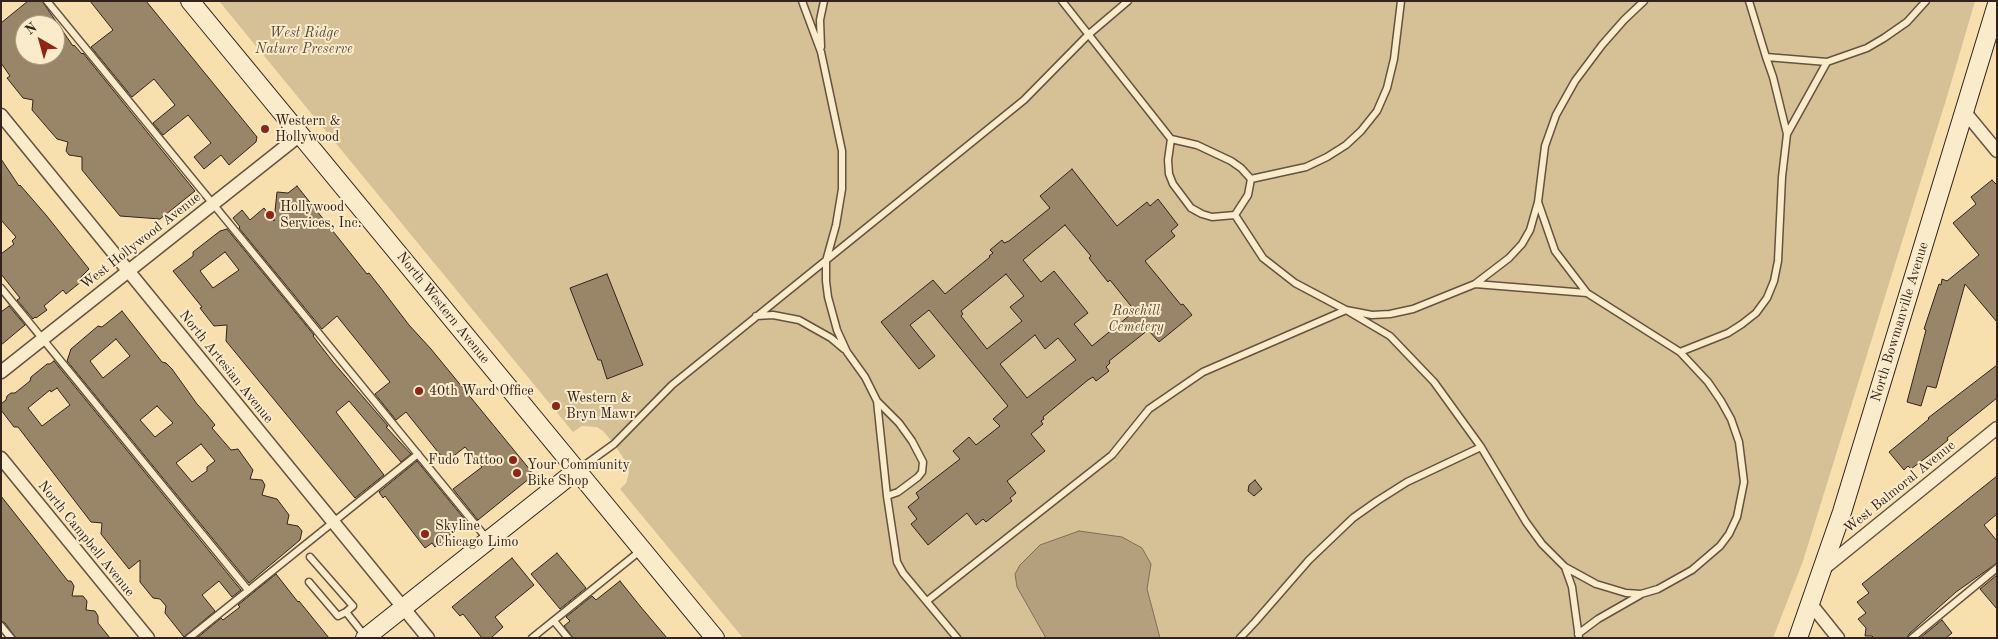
<!DOCTYPE html>
<style>
body{margin:0}
#map{position:relative;width:1998px;height:639px;overflow:hidden;background:#f7e0ae;font-family:"Old Standard TT",serif}
canvas{display:block}
.frame{position:absolute;inset:0;border:2px solid #34231d;pointer-events:none}
.north{position:absolute;left:15px;top:15px;width:50px;height:50px;box-sizing:border-box;background:#faebca;border:1px solid #ab9b85;border-radius:50%;rotate:322deg;font-size:14px;font-weight:700;line-height:20px;text-align:center;color:#34231d}
.north::after{content:'';display:block;margin:auto;width:18px;height:22px;background:#8f2418;clip-path:polygon(50% 0,100% 100%,50% 72%,0 100%)}
</style>
<div id="map">
<canvas width="1998" height="639"></canvas>
<div class="frame"></div>
<div class="north">N</div>
</div>
<script>
const g = document.querySelector('canvas').getContext('2d');
g.lineJoin = 'round';
function fillPath(path, color) {
  g.fillStyle = color;
  g.fill(path, 'evenodd');
}
function toPath(rows) {
  const path = new Path2D();
  for (const r of rows) {
    path.moveTo(r[0], r[1]);
    for (let i = 2; i < r.length; i += 2) path.lineTo(r[i], r[i + 1]);
  }
  return path;
}
function strokePath(path, color, width, dash) {
  g.strokeStyle = color;
  g.lineWidth = width;
  g.lineCap = dash ? 'butt' : 'round';
  g.setLineDash(dash || []);
  g.stroke(path);
}
function drawText(font, color, halo, rows, align = 'center') {
  g.font = font + ' "Old Standard TT",serif';
  g.lineWidth = 4;
  g.setLineDash([]);
  g.textBaseline = 'middle';
  g.strokeStyle = halo;
  g.fillStyle = color;
  for (const [text, x, y, turn = 0] of rows) {
    g.save();
    g.translate(x, y);
    g.rotate((+turn || 0) * Math.PI / 180);
    g.textAlign = isNaN(turn) ? turn : align;
    if (halo) g.strokeText(text, 0, 0);
    g.fillText(text, 0, 0);
    g.restore();
  }
}
fillPath(toPath([
 [219,1,1975,1,1949,90,1803,561,1773,638,743,638,620,489,626,483,629,473,627,463,614,444,603,431,597,427,582,426,573,432]
]), '#d6c095');
const water = toPath([
 [1079,531,1122,537,1142,548,1151,564,1147,589,1160,638,1046,638,1017,587,1015,574,1020,565,1040,545,1079,531]
]);
fillPath(water, '#b5a07d');
strokePath(water, '#816e57', 1);
const building = toPath([
 [28,1,42,1,73,46,74,45,82,54,83,53,195,191,160,219,120,216,82,170,82,157,69,155,66,151,68,142,57,139,32,110,33,100,23,98,7,78,10,76,1,63,1,23,28,1],
 [25,25,55,25,55,55,25,55,25,25],
 [90,1,146,1,257,137,256,142,229,165,221,155,204,169,194,157,211,143,188,115,163,135,153,123,175,105,154,79,132,97,91,47,113,30,90,1],
 [1,159,19,186,20,185,46,215,89,269,80,278,82,281,66,294,63,290,44,306,47,310,36,318,35,317,33,319,17,300,20,298,1,274,1,254,14,244,12,241,16,237,1,220,1,159],
 [1072,169,1117,226,1147,202,1150,206,1158,199,1178,225,1171,231,1175,236,1145,261,1181,305,1183,304,1192,315,1159,342,1148,330,1109,361,1110,363,1106,367,1109,371,1096,381,1093,377,1088,380,1043,417,1044,419,1041,421,1043,424,1031,434,1045,451,1007,481,1016,493,1010,498,1012,501,986,522,983,519,976,525,967,513,928,545,911,524,917,519,908,507,919,498,916,493,960,459,953,451,969,437,976,445,1000,426,993,419,1008,406,929,310,910,325,935,356,919,369,881,322,933,280,945,294,990,257,989,256,993,253,990,250,1002,240,1004,243,1009,241,1050,208,1040,196,1072,169],
 [1065,225,1091,256,1089,258,1108,282,1110,280,1135,311,1092,346,1074,324,1088,313,1054,271,1041,282,1023,260,1065,225],
 [1006,274,1024,296,1010,307,1022,321,987,349,961,316,963,314,961,311,1006,274],
 [1035,335,1045,349,1058,338,1076,360,1027,398,1000,364,1035,335],
 [1992,180,1997,185,1997,322,1965,284,1936,388,1927,386,1921,406,1907,402,1926,330,1924,329,1939,284,1941,285,1942,279,1947,281,1979,255,1953,223,1976,204,1971,197,1992,180],
 [297,186,367,274,369,273,380,287,409,325,431,349,531,471,530,478,478,520,453,489,482,467,465,447,446,462,406,412,396,420,375,394,390,382,337,316,322,329,239,228,240,227,233,218,242,210,250,220,264,208,274,221,277,192,288,193,297,186],
 [227,229,314,335,313,336,333,362,388,426,386,427,411,454,401,462,349,401,336,412,384,475,355,498,226,341,227,325,214,326,200,308,202,307,173,271,193,256,193,252,220,231,227,229],
 [225,252,239,270,213,288,200,271,225,252],
 [607,274,643,365,607,379,601,360,598,360,570,288,607,274],
 [9,306,25,325,1,345,1,312,9,306],
 [122,311,162,362,166,363,172,369,197,404,207,415,215,425,212,428,231,450,238,449,253,470,250,479,262,480,265,485,262,495,277,499,289,515,287,524,298,526,302,531,300,540,249,583,67,361,71,349,98,326,102,327,122,311],
 [116,339,130,356,103,378,90,361,116,339],
 [157,406,173,423,155,437,140,420,157,406],
 [201,444,215,461,207,467,207,471,192,482,176,463,201,444],
 [54,361,241,590,232,597,219,581,202,595,215,611,184,637,165,613,166,606,160,599,153,598,140,582,140,560,129,569,101,534,102,523,91,522,18,427,14,427,1,410,1,404,6,400,7,396,11,393,15,393,30,381,31,377,47,364,50,364,54,361],
 [57,388,70,405,42,426,28,408,50,390,51,392,57,388],
 [1997,365,1997,398,1947,438,1948,440,1932,453,1911,469,1908,466,1904,470,1889,452,1929,419,1928,418,1997,365],
 [417,461,466,521,435,547,432,543,425,548,385,496,383,498,379,492,417,461],
 [1997,476,1997,514,1984,525,1997,541,1997,563,1956,592,1909,634,1907,638,1874,638,1872,636,1865,636,1866,628,1858,619,1866,613,1857,602,1869,593,1862,584,1997,476],
 [1255,480,1262,489,1254,496,1248,491,1249,485,1255,480],
 [1,496,68,581,71,581,74,586,72,596,83,596,87,601,86,610,95,611,98,616,98,623,110,638,16,638,5,623,1,621,1,496],
 [557,553,586,588,560,609,531,574,557,553],
 [512,558,534,585,495,617,503,627,491,638,482,638,463,614,460,616,452,607,512,558],
 [276,574,298,602,299,601,329,638,197,638,221,618,223,620,240,607,238,605,276,574],
 [1997,575,1997,609,1980,589,1997,575],
 [620,581,640,606,667,638,573,638,564,626,570,621,566,617,592,596,596,600,620,581],
 [1942,620,1952,633,1946,638,1920,638,1942,620]
]);
fillPath(building, '#998568');
strokePath(building, '#34231d', 1);
const lane = toPath([
 [47,1,488,540],
 [802,1,821,52,842,151,842,189,836,225,826,261,826,281,828,297,837,330,847,352,865,377,877,401,887,496,897,562,903,573,957,638],
 [1062,1,1171,139,1168,160,1169,174,1173,184,1191,208,1202,214,1212,217,1235,215,1263,258,1295,283,1346,310,1390,336,1434,382,1481,447,1526,522,1542,544,1565,567,1572,587,1579,638],
 [1749,1,1766,57,1827,62],
 [821,47,820,20,824,1],
 [1766,57,1773,77,1787,134],
 [1171,139,1197,145,1231,161,1241,168,1251,179,1306,167,1327,157,1346,145,1361,131,1377,111,1387,88,1394,59,1401,1],
 [1538,202,1555,251,1587,293],
 [1235,215,1248,195,1251,179],
 [1475,284,1509,258,1522,244,1530,230,1538,202,1545,146,1556,115,1575,81,1602,45,1624,20,1644,1],
 [1,288,248,590],
 [756,316,773,315,799,320,831,338,844,349],
 [1680,352,1728,333,1742,324,1756,313,1767,298,1774,281,1778,261,1782,177,1787,134,1827,62,1867,48,1884,38,1907,22,1926,1],
 [877,401,899,423,912,441,923,462,922,472,918,477,898,492,887,496],
 [578,470,614,444,672,385,1024,100,1088,35,1128,1],
 [310,557,353,606,346,612],
 [309,582,338,616,346,612,365,636],
 [927,601,1112,455,1149,409,1203,372,1346,310,1372,315,1390,314,1413,309,1475,284,1587,293,1680,352,1708,382,1721,401,1731,419,1739,442,1744,482,1737,517,1729,534,1720,546,1692,570,1658,589,1641,594,1626,593,1596,584,1565,567],
 [554,621,568,638],
 [1,626,11,638],
 [1578,634,1598,619,1640,595],
 [189,638,418,454],
 [532,638,640,551],
 [1240,638,1255,622,1309,560,1353,518,1377,501,1407,482,1481,447],
 [1912,638,1997,568]
]);
const street = toPath([
 [1964,111,1997,151],
 [1,115,428,638],
 [1,372,300,135],
 [1,458,148,638],
 [1822,570,1997,428],
 [1810,603,1838,638]
]);
const secondary = toPath([
 [190,1,715,638],
 [365,638,577,470],
 [1798,638,1842,512,1997,4]
]);
strokePath(lane, '#655241', 9);
strokePath(street, '#655241', 15);
strokePath(secondary, '#34231d', 20);
strokePath(lane, '#faebca', 6);
strokePath(street, '#faebca', 12);
strokePath(secondary, '#faebca', 18);
for (const [x, y, r, color] of [
 [265,129,5,"#8f2418"],
 [270,215,5,"#8f2418"],
 [419,391,5,"#8f2418"],
 [556,406,5,"#8f2418"],
 [513,460,5,"#8f2418"],
 [517,473,5,"#8f2418"],
 [425,534,5,"#8f2418"]
]) {
  const dot = new Path2D();
  dot.arc(x, y, r, 0, 2 * Math.PI);
  g.fillStyle = color;
  g.fill(dot);
  strokePath(dot, '#faebca', 2);
}
drawText('italic 14px', '#5c4a3b', '#faebca', [
 ["West Ridge",304,33],
 ["Nature Preserve",304,49],
 ["Rosehill",1136,311],
 ["Cemetery",1136,327]
]);
drawText('14px', '#34231d', '#faebca', [
 ["Western &",275,121],
 ["Hollywood",275,137],
 ["Hollywood",280,207],
 ["Services, Inc.",280,223],
 ["40th Ward Office",429,391],
 ["Western &",566,398],
 ["Bryn Mawr",566,414],
 ["Fudo Tattoo",503,460,"right"],
 ["Your Community",527,465],
 ["Bike Shop",527,481],
 ["Skyline",435,526],
 ["Chicago Limo",435,542]
], 'left');
drawText('14px', '#34231d', '#faebca', [
 ["West Hollywood Avenue",141,241,-38],
 ["North Western Avenue",443,308,51],
 ["North Bowmanville Avenue",1900,322,-73],
 ["North Artesian Avenue",226,367,51],
 ["West Balmoral Avenue",1900,487,-39],
 ["North Campbell Avenue",86,539,51]
]);
</script>
